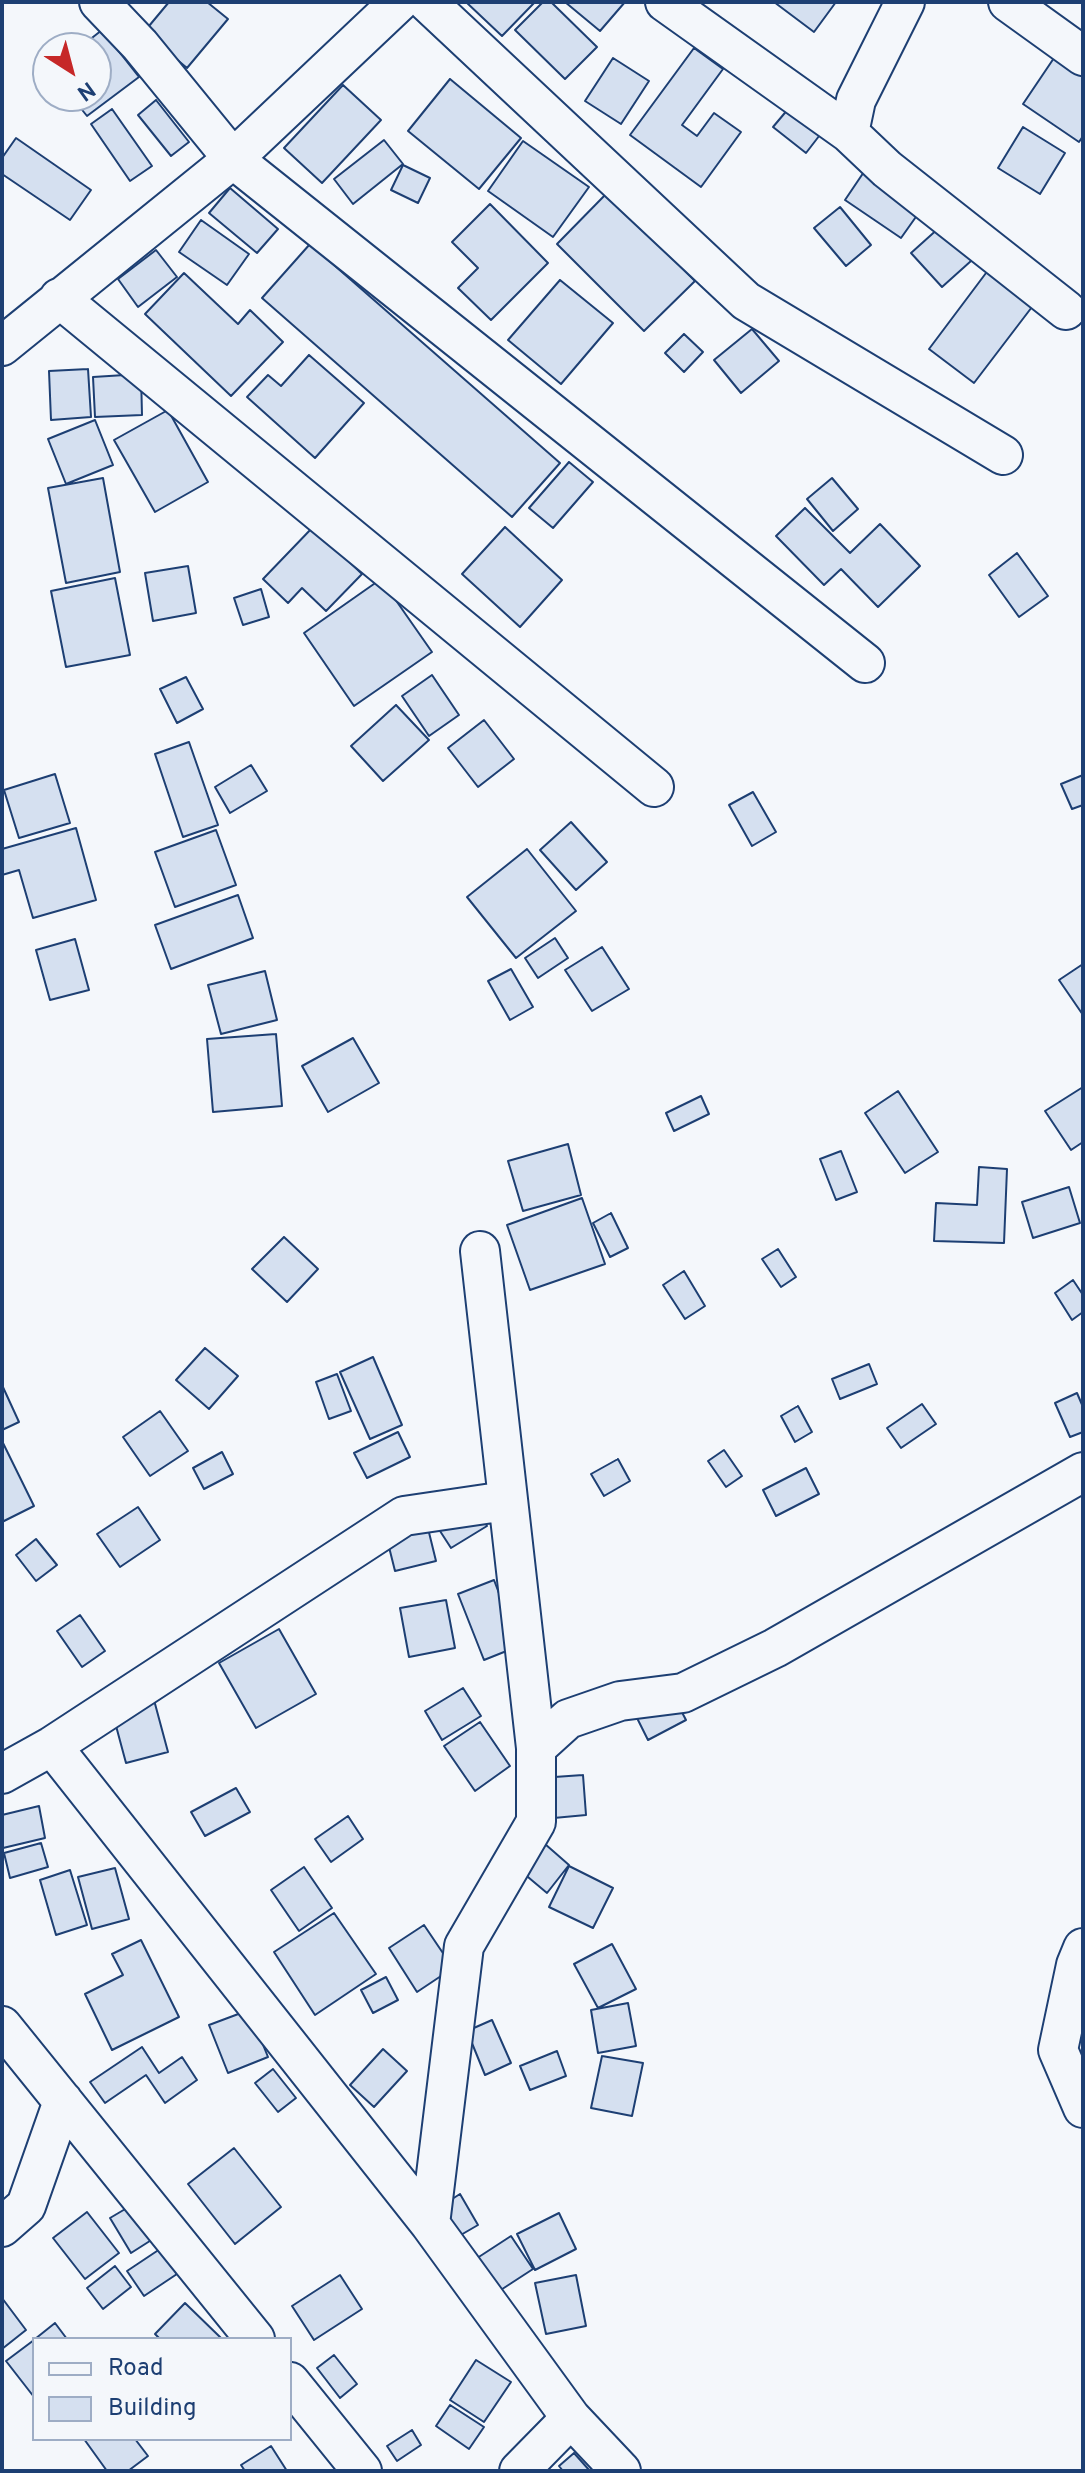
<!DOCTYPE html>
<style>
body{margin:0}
#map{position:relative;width:1085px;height:2473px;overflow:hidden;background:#f4f7fb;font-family:Overpass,sans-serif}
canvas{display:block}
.frame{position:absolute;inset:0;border:4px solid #1d3f73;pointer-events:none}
.legend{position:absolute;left:32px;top:2337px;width:260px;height:104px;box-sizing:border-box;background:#f4f7fb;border:2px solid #9eadc5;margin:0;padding:10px 14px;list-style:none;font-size:24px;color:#1d3f73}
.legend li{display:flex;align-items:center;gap:16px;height:40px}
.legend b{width:40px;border:2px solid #9eadc5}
.north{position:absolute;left:32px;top:32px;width:80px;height:80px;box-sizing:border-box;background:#f4f7fb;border:2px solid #9eadc5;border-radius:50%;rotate:144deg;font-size:22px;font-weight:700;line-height:32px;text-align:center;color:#1d3f73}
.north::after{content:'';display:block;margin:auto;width:28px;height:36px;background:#c62828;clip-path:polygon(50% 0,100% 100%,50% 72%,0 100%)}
</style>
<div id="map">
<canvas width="1085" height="2473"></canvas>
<div class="frame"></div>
<ul class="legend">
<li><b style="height:10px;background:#f4f7fb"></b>Road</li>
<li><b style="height:22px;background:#d5e0f0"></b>Building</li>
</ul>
<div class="north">N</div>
</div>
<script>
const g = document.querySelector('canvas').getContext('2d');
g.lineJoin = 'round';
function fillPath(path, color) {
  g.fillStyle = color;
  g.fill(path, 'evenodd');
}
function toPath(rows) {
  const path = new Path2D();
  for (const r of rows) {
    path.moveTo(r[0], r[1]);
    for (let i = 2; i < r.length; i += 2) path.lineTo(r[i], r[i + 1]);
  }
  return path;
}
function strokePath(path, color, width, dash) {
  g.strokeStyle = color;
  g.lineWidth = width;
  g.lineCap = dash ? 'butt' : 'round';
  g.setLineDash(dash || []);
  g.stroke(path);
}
const building = toPath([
 [169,2,207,2,228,19,187,68,144,32,169,2],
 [466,2,535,2,502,36,466,2],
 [543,2,551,2,597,47,565,79,515,30,543,2],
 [565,2,625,2,600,31,565,2],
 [774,2,836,2,814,32,774,2],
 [102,30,139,77,87,116,71,96,96,96,96,48,79,48,102,30],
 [694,48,723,69,682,125,697,136,714,113,741,132,701,187,630,135,694,48],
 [1056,55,1083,74,1083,136,1079,142,1023,104,1056,55],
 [613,58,649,81,621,124,585,101,613,58],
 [450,79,521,138,479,189,408,131,450,79],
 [343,85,381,120,322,183,284,148,343,85],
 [156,100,189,142,171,156,138,115,156,100],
 [794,102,826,127,806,153,773,127,794,102],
 [112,109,152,166,130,181,91,124,112,109],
 [1023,127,1065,153,1040,194,998,168,1023,127],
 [16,138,91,190,70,220,2,174,2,158,16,138],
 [384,140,403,164,353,204,334,179,384,140],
 [523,141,589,187,553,237,488,191,523,141],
 [874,157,930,197,901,238,845,200,874,157],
 [403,165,430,178,418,203,391,190,403,165],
 [230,188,278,229,257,253,209,213,230,188],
 [607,193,695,281,644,331,557,244,607,193],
 [490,204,548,263,491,320,458,288,478,268,452,242,490,204],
 [840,207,871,245,846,266,814,228,840,207],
 [950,218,981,252,942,287,911,253,950,218],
 [201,220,249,254,227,285,179,252,201,220],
 [310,244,560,463,512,517,262,298,310,244],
 [156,250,177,277,138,307,118,279,156,250],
 [989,269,1035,303,974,383,929,349,989,269],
 [184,273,238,324,250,310,283,342,231,396,145,314,184,273],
 [560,280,613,323,561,384,508,340,560,280],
 [752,329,779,361,741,393,714,360,752,329],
 [684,334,703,352,684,372,665,353,684,334],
 [309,355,364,403,315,458,247,397,268,375,281,386,309,355],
 [88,369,91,417,51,420,49,371,88,369],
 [141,374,142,415,95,417,93,377,141,374],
 [168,410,208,482,155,512,114,440,168,410],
 [95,420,113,465,66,484,48,439,95,420],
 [569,462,593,482,553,528,529,508,569,462],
 [103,478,120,572,66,583,48,488,103,478],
 [832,478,858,509,833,531,807,499,832,478],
 [805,508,850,553,880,524,920,566,878,607,841,569,824,585,776,536,805,508],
 [313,527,362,574,326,611,302,588,288,603,263,579,313,527],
 [505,527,562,580,520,627,462,574,505,527],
 [1017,553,1048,596,1019,617,989,575,1017,553],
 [188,566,196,613,153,621,145,573,188,566],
 [115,578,130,655,66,667,51,591,115,578],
 [381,579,432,652,354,706,304,633,381,579],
 [261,589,269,617,243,625,234,598,261,589],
 [432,675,459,715,429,736,402,696,432,675],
 [186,677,203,709,177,723,160,689,186,677],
 [396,705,429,740,383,781,351,746,396,705],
 [484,720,514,759,478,787,448,748,484,720],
 [189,742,218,825,183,837,155,754,189,742],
 [251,765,267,791,230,813,215,787,251,765],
 [55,774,70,823,19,838,4,790,55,774],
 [1083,775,1083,805,1072,809,1061,784,1083,775],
 [753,792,776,832,752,846,729,805,753,792],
 [571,822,607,862,576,890,540,850,571,822],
 [76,828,96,900,33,918,19,870,2,875,2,849,76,828],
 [216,830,236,885,175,907,155,852,216,830],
 [527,849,576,911,516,958,467,897,527,849],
 [238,895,253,938,171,969,155,925,238,895],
 [555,938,568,958,538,978,525,958,555,938],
 [75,939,89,990,50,1000,36,950,75,939],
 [602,947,629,989,592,1011,565,970,602,947],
 [1083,964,1083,1015,1059,980,1083,964],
 [511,969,533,1007,510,1020,488,981,511,969],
 [265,971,277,1020,221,1034,208,985,265,971],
 [276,1034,282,1106,213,1112,207,1039,276,1034],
 [353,1038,379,1083,328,1112,302,1066,353,1038],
 [1083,1087,1083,1142,1071,1150,1045,1111,1083,1087],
 [898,1091,938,1152,905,1173,865,1113,898,1091],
 [701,1096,709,1114,674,1131,666,1113,701,1096],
 [568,1144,581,1195,523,1211,508,1161,568,1144],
 [841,1151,857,1192,836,1200,820,1159,841,1151],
 [979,1167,1007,1169,1004,1243,934,1241,936,1203,977,1205,979,1167],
 [1069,1187,1080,1223,1033,1238,1022,1202,1069,1187],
 [582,1198,605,1264,530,1290,507,1225,582,1198],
 [611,1213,628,1248,610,1257,593,1223,611,1213],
 [284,1237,318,1269,287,1302,252,1269,284,1237],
 [778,1249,796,1277,781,1287,762,1259,778,1249],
 [684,1271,705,1306,685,1319,663,1285,684,1271],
 [1073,1280,1083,1295,1083,1312,1072,1320,1055,1293,1073,1280],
 [205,1348,238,1376,209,1409,176,1380,205,1348],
 [373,1357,402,1425,370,1439,340,1372,373,1357],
 [869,1364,877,1384,840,1399,832,1379,869,1364],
 [337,1374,351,1411,329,1419,316,1382,337,1374],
 [2,1385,19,1422,2,1430,2,1385],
 [1077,1393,1083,1407,1083,1432,1070,1437,1055,1403,1077,1393],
 [922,1404,936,1424,901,1448,887,1428,922,1404],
 [798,1406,812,1432,795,1442,781,1416,798,1406],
 [160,1411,188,1451,150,1476,123,1437,160,1411],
 [398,1432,410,1457,367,1478,354,1453,398,1432],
 [2,1441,34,1506,2,1522,2,1441],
 [724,1450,742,1476,726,1487,708,1461,724,1450],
 [222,1452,233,1474,204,1489,193,1468,222,1452],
 [618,1459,630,1481,604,1496,591,1474,618,1459],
 [806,1468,819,1494,776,1516,763,1490,806,1468],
 [465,1491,487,1526,451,1548,429,1514,465,1491],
 [138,1507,160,1540,120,1567,97,1534,138,1507],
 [423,1508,436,1561,395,1571,382,1519,423,1508],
 [36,1539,57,1565,36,1581,16,1555,36,1539],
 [494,1580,519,1646,484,1660,458,1594,494,1580],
 [446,1600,455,1648,409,1657,400,1608,446,1600],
 [80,1615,105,1651,82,1667,57,1631,80,1615],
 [279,1629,316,1694,256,1728,219,1663,279,1629],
 [665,1680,686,1720,648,1740,627,1698,665,1680],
 [463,1688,481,1716,442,1740,425,1711,463,1688],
 [154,1700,168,1752,126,1763,112,1711,154,1700],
 [480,1722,510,1766,475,1791,444,1746,480,1722],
 [583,1775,586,1815,543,1819,540,1778,583,1775],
 [236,1788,250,1812,205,1836,191,1812,236,1788],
 [39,1806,45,1838,3,1848,2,1815,39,1806],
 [348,1816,363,1839,331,1862,315,1839,348,1816],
 [41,1843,48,1867,10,1878,4,1853,41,1843],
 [545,1844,569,1865,547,1893,522,1872,545,1844],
 [569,1866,613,1888,593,1928,549,1907,569,1866],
 [304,1867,332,1908,299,1931,271,1890,304,1867],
 [115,1868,129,1919,92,1929,78,1877,115,1868],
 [70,1870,87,1925,56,1935,40,1880,70,1870],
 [334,1913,376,1974,315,2015,274,1952,334,1913],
 [424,1925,453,1968,417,1992,389,1948,424,1925],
 [141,1940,179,2017,112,2050,85,1994,123,1975,112,1954,141,1940],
 [612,1944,636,1989,598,2008,574,1964,612,1944],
 [386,1977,398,2000,373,2013,361,1990,386,1977],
 [628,2003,636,2046,598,2053,591,2010,628,2003],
 [249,2010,268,2057,228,2073,209,2025,249,2010],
 [492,2020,511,2063,485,2075,467,2031,492,2020],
 [142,2047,159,2073,182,2057,197,2080,165,2103,146,2075,105,2103,90,2082,142,2047],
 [383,2049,407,2071,374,2107,350,2085,383,2049],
 [557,2051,566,2076,530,2090,520,2066,557,2051],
 [602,2056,643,2063,632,2116,591,2108,602,2056],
 [273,2069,296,2098,278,2112,255,2083,273,2069],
 [234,2148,281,2207,235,2244,188,2184,234,2148],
 [460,2194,478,2225,459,2236,441,2206,460,2194],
 [132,2205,153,2239,131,2253,110,2218,132,2205],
 [87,2212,119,2253,85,2279,53,2238,87,2212],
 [559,2213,576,2249,535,2270,517,2234,559,2213],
 [511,2236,533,2269,490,2297,468,2264,511,2236],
 [160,2249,177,2274,144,2296,127,2271,160,2249],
 [115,2266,131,2287,103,2309,87,2288,115,2266],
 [340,2275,362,2309,314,2340,292,2306,340,2275],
 [576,2275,586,2326,546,2334,535,2283,576,2275],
 [2,2298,26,2330,2,2349,2,2298],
 [185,2303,221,2338,220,2339,160,2339,155,2334,185,2303],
 [55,2323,67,2339,35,2339,55,2323],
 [34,2340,34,2397,6,2361,34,2340],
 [334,2355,357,2384,340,2398,317,2368,334,2355],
 [476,2360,511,2382,484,2422,450,2400,476,2360],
 [450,2405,484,2427,469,2449,436,2426,450,2405],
 [412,2430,421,2445,397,2461,387,2446,412,2430],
 [84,2439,135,2439,148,2456,128,2471,107,2471,84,2439],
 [271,2446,287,2471,245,2471,241,2465,271,2446],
 [574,2453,590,2471,563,2471,559,2466,574,2453]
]);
fillPath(building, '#d5e0f0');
strokePath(building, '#1d3f73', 2);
const street = toPath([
 [99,2,140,45,233,159,865,663],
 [427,2,746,301,1003,455],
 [665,2,849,133],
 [905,2,856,100,849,133,887,169,1066,310],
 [1008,2,1083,56],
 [59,298,654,787],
 [2,346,233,159,399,2],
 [480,1251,536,1748],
 [52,1746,430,2224,571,2418,621,2471],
 [2,1774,52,1746,404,1516,506,1501],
 [1083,1948,1076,1965,1058,2050,1083,2108],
 [2,2026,255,2339],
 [430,2224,464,1946,536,1822,536,1748,568,1719,620,1701,683,1693,775,1648,1083,1472],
 [2,2227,26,2206,63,2101],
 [290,2382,362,2471],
 [519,2471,571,2418]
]);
strokePath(street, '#1d3f73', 42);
strokePath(street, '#f4f7fb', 38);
</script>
